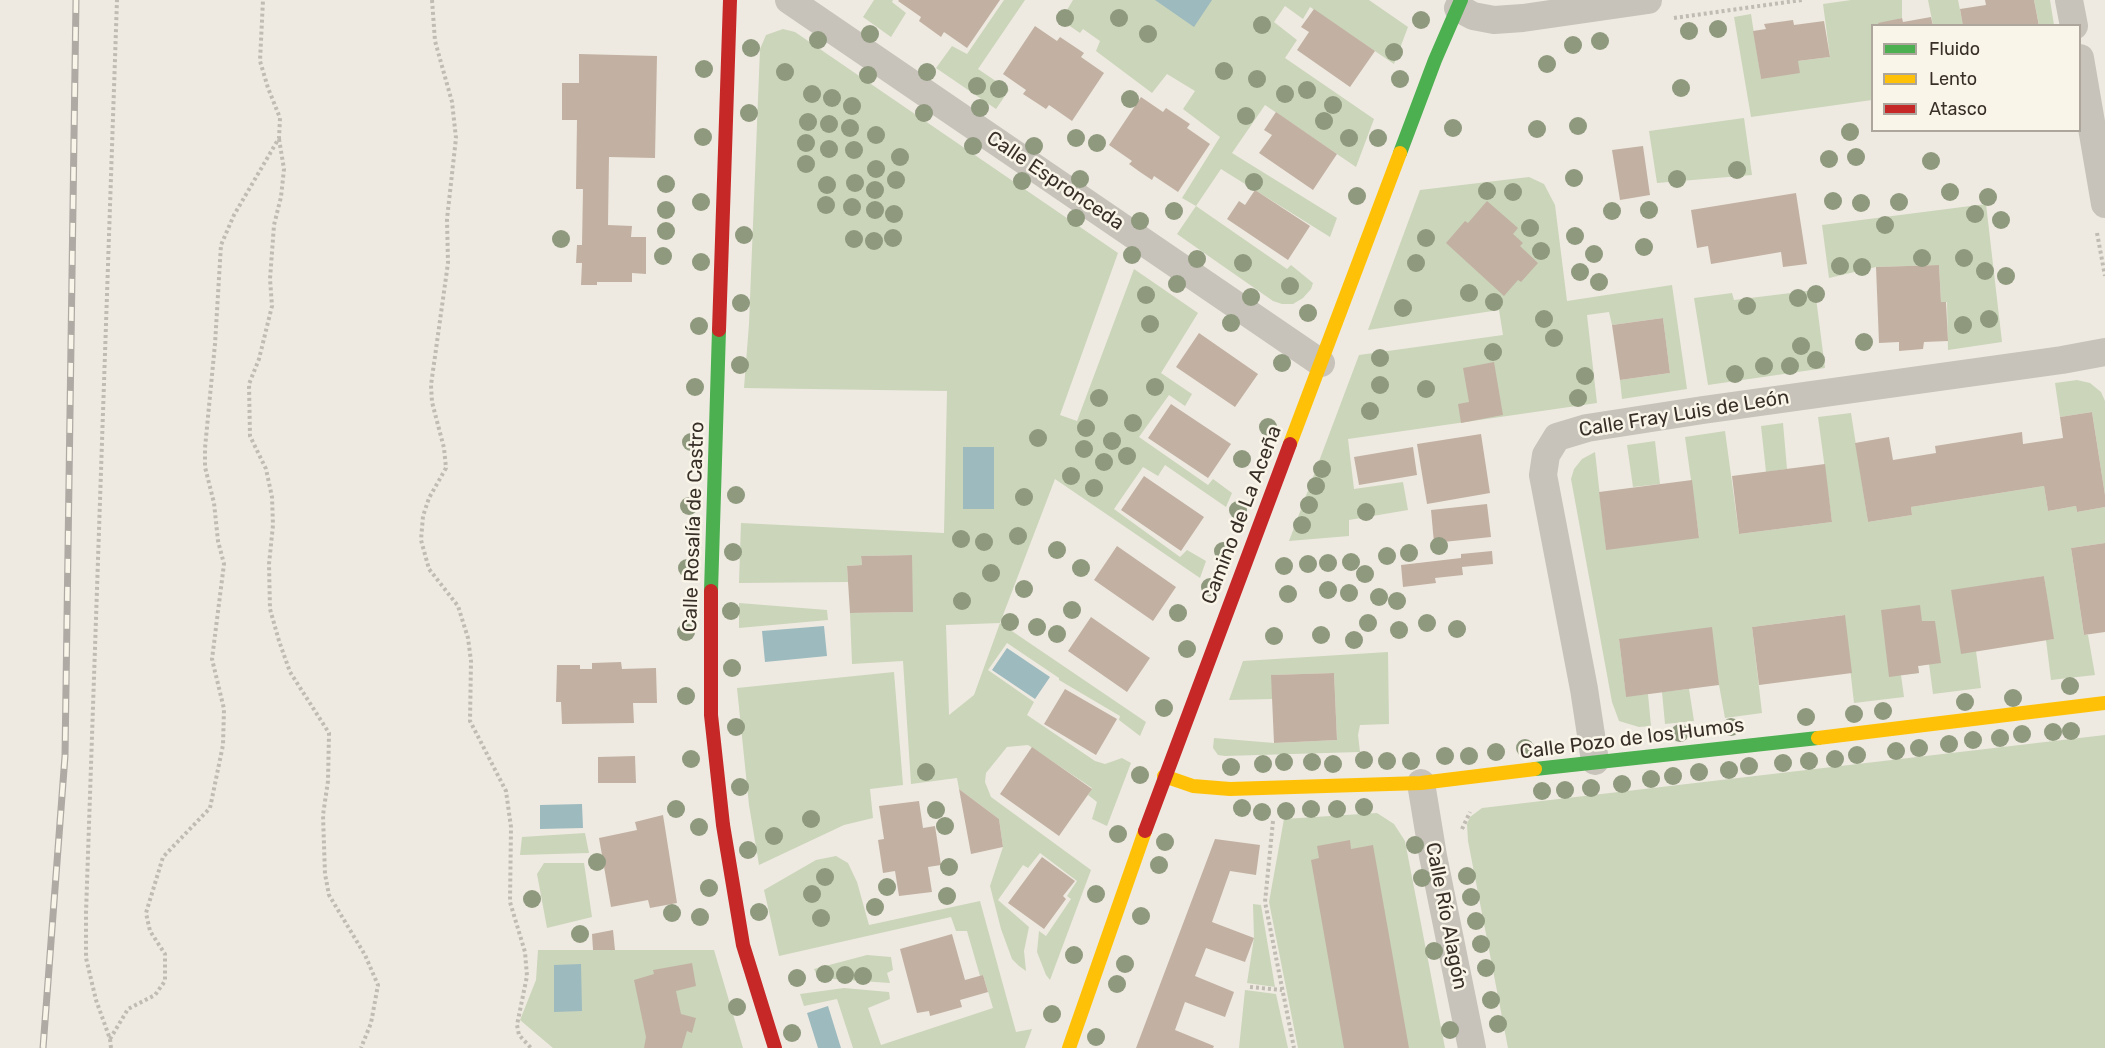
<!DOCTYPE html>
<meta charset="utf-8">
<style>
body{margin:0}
#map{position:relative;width:2105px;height:1048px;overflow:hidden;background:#eeeae1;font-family:Rubik,sans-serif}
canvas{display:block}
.legend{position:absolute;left:1871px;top:24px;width:210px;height:108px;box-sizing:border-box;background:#faf5e9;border:2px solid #aca69c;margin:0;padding:8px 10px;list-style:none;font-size:18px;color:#383028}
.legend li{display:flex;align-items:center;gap:12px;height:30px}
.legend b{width:30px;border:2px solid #aca69c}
</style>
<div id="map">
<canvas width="2105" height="1048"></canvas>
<ul class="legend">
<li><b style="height:8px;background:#4caf50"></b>Fluido</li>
<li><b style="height:8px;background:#ffc107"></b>Lento</li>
<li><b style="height:8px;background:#c62828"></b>Atasco</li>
</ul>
</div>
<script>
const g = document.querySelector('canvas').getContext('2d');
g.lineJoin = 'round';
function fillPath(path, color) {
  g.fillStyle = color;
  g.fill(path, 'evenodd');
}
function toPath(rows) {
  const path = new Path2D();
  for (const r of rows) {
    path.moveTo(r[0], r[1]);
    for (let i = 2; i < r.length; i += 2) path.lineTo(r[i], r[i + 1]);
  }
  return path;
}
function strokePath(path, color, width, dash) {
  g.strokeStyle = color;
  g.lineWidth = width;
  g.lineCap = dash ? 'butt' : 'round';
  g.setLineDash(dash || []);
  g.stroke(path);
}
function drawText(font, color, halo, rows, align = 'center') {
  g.font = font + ' Rubik,sans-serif';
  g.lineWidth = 5;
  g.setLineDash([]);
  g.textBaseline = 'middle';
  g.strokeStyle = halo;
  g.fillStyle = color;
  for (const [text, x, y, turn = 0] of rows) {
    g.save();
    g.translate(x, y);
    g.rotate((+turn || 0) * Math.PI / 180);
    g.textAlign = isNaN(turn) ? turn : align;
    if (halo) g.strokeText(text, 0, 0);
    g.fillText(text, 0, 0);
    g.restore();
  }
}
fillPath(toPath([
 [874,0,893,0,892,2,906,13,891,37,863,17],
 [1004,0,1025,0,978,69,1009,90,996,109,936,68,952,46,967,54],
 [1073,0,1369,0,1408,27,1394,64,1310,7,1303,19,1285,6,1274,22,1297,40,1285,58,1374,119,1356,167,1265,105,1232,153,1337,218,1330,237,1221,169,1196,206,1287,269,1291,265,1313,283,1311,289,1303,298,1293,304,1282,304,1273,301,1177,234,1196,206,1182,198,1220,137,1183,109,1195,91,1167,74,1152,93,1096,51,1100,41,1083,29,1080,33,1061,20],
 [1851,0,1902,0,1902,18,1872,26,1872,100,1751,117,1734,17,1751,14,1761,79,1798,61,1830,57,1823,4],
 [1928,0,1958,0,1963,25,1933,25],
 [2034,0,2050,0,2054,25,2039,25],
 [783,29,795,32,1118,253,1060,415,1077,421,1134,269,1198,313,1161,373,1192,394,1185,406,1169,395,1139,437,1208,485,1213,479,1232,493,1226,507,1165,465,1158,476,1143,467,1114,509,1180,557,1187,550,1206,561,1200,578,1055,479,1000,623,1146,722,1140,736,1119,720,1120,716,1059,680,1059,678,1007,643,988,670,1034,702,1027,715,1095,761,1105,764,1122,758,1131,763,1107,826,1092,819,1097,802,1088,795,1092,788,1028,745,1007,747,986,773,985,782,991,797,1091,870,1050,980,1046,975,1037,952,1039,931,1046,936,1071,899,1067,896,1077,881,1040,853,1028,868,1023,865,998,900,1029,927,1024,951,1026,971,1019,966,1012,959,1001,929,990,886,1003,847,999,819,959,789,957,778,911,784,903,661,852,664,850,613,912,612,912,555,861,556,862,565,847,566,848,582,739,583,741,523,944,533,947,391,744,388,749,324,760,49,766,35],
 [1000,623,974,695,949,715,946,625],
 [1744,118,1752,175,1657,183,1649,131],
 [1529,177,1544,184,1555,205,1567,301,1672,285,1687,389,1622,399,1620,380,1670,373,1663,318,1612,325,1609,312,1587,315,1597,403,1348,439,1354,489,1403,482,1408,510,1349,520,1349,536,1289,541,1359,355,1503,335,1499,310,1368,330,1420,190],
 [1986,204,2002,342,1948,350,1947,302,1941,302,1939,265,1876,267,1829,278,1822,225],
 [1815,290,1825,368,1708,385,1694,298,1732,293,1734,300],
 [2077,380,2090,383,2101,392,2105,401,2105,495,2092,412,2060,417,2055,383],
 [1851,413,1868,522,1912,515,1911,507,2044,486,2048,511,2076,506,2077,512,2105,507,2105,543,2071,548,2084,635,2088,635,2095,675,2051,680,2046,640,2053,639,2044,576,1951,591,1976,651,1981,688,1933,694,1929,664,1918,666,1919,673,1901,675,1904,697,1854,703,1844,615,1752,627,1762,713,1725,718,1719,685,1619,639,1626,696,1648,694,1651,726,1639,727,1619,721,1612,702,1571,479,1574,469,1582,459,1595,452,1606,549,1699,537,1685,437,1725,431,1739,534,1832,522,1818,417],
 [1783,423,1787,469,1766,472,1761,426],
 [1655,441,1660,484,1633,487,1627,445],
 [739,603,827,610,828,620,739,628],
 [1388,652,1389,724,1360,725,1358,735,1360,752,1225,756,1218,755,1213,748,1214,738,1274,743,1337,740,1334,673,1272,675,1272,699,1229,700,1243,661],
 [894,672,903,785,870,789,873,818,844,825,759,865,749,805,737,688],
 [1689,689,1694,721,1665,724,1662,692],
 [2105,735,2105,1048,1508,1048,1468,841,1467,824,1470,817,1482,808],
 [1377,813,1394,824,1405,841,1445,1048,1298,1048,1269,902,1284,819],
 [585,833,589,853,520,855,522,837],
 [836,856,848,863,857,882,869,925,980,901,1016,1032,1032,1029,1025,1048,853,1048,837,999,804,1006,800,994,844,988,889,992,890,999,868,1008,881,1045,993,1008,983,975,980,976,967,931,956,931,951,917,779,956,764,890,816,860],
 [544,863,584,863,592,917,547,928,537,874],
 [1253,904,1261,905,1275,987,1247,983,1254,938],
 [538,950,714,950,743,1048,553,1048,520,1020,536,980],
 [867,955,891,957,893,970,887,973,890,983,818,978,814,969],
 [1245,990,1276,994,1288,1048,1239,1048]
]), '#cbd5ba');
fillPath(toPath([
 [1155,0,1212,0,1194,27],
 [963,447,994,447,994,509,963,509],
 [824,626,827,656,765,662,762,631],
 [1007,648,1050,677,1035,699,992,670],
 [582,804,583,828,540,829,540,805],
 [581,964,582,1011,554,1012,554,965],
 [828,1006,841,1048,818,1048,807,1013]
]), '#9dbabf');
fillPath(toPath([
 [899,0,1000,0,967,48,944,32,941,37,919,21,921,17,898,1],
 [1985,0,2034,0,2039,26,1963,26,1960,9,1986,5],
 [1314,9,1375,51,1350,87,1297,50,1309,32,1301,27],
 [1931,17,1933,26,1879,26,1878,23,1902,18,1903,22],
 [1793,20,1794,25,1824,21,1830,57,1798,61,1800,73,1761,79,1753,31,1766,29,1764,24],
 [1035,26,1057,41,1060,37,1084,53,1081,57,1104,73,1072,121,1049,105,1046,109,1023,94,1026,90,1003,74],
 [579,54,657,56,655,158,609,157,608,225,632,226,631,237,646,237,646,274,632,273,632,282,597,282,597,285,581,285,582,263,576,263,577,245,582,245,583,189,576,189,577,120,562,120,562,83,579,83],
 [1141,97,1163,112,1166,108,1190,124,1187,128,1210,144,1178,192,1154,176,1152,180,1140,172,1129,164,1132,161,1109,145],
 [1276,112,1337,154,1313,190,1259,153,1272,135,1264,130],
 [1643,146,1650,195,1620,200,1612,150],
 [1255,190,1310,226,1288,260,1227,219,1239,201,1245,205],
 [1796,193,1807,264,1783,267,1781,252,1711,264,1708,246,1697,248,1691,210],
 [1487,201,1518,228,1513,234,1523,243,1520,246,1538,263,1521,282,1518,280,1504,296,1446,243,1465,221,1468,223],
 [1939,265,1941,302,1946,302,1948,341,1924,342,1923,349,1899,351,1899,342,1879,343,1876,267],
 [1663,318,1670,373,1620,380,1612,325],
 [1199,333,1258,374,1235,407,1176,367],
 [1494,362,1503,415,1461,423,1458,404,1469,402,1463,368],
 [1171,404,1231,444,1208,478,1148,438],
 [2092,412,2105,495,2105,507,2077,512,2076,506,2048,511,2044,486,1911,507,1912,515,1868,522,1855,443,1889,437,1893,460,1936,453,1935,446,2022,432,2023,444,2063,438,2060,417],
 [1481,434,1490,493,1427,504,1417,444],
 [1413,447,1417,475,1359,485,1354,457],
 [1825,464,1832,522,1739,534,1732,476],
 [1144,476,1204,517,1181,551,1121,510],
 [1692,480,1699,538,1606,550,1599,492],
 [1487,504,1491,537,1434,543,1431,510],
 [2105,543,2105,632,2084,635,2071,548],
 [1117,546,1176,587,1153,621,1094,580],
 [1492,551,1493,564,1462,567,1463,575,1435,578,1436,583,1403,587,1401,565,1461,558,1461,554],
 [912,555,913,612,850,613,847,566,862,565,861,556],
 [2044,576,2054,639,1961,654,1951,590],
 [1920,605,1922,621,1935,621,1941,663,1918,666,1919,673,1889,677,1881,610],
 [1845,615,1852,673,1759,685,1752,627],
 [1091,617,1150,658,1127,692,1068,651],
 [1712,627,1719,685,1626,697,1619,639],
 [621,662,622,669,656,668,657,703,633,703,634,723,562,724,561,702,556,702,557,665,580,665,580,669,592,669,592,663],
 [1334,673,1337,740,1274,743,1271,675],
 [1065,689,1117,719,1096,755,1044,724],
 [1032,747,1092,789,1059,836,1000,794],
 [635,756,636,783,598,783,598,757],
 [959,789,999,819,1003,847,971,854],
 [919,801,923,828,935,826,941,865,928,867,932,892,899,896,895,871,883,873,878,840,884,839,879,806],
 [663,815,677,903,650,908,648,900,611,907,599,838,637,830,635,822],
 [1215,839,1260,845,1256,875,1230,871,1212,922,1254,938,1245,962,1206,948,1195,976,1234,992,1225,1017,1185,1002,1175,1030,1214,1046,1213,1048,1136,1048],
 [1350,840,1351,849,1373,845,1409,1048,1344,1048,1311,860,1319,858,1317,846],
 [1042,857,1075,881,1063,896,1066,899,1044,929,1008,903],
 [613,930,615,950,593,950,592,934],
 [952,934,965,980,983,975,988,992,960,1000,962,1007,930,1016,929,1011,917,1013,900,949],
 [692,963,696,986,676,991,681,1014,696,1018,692,1033,687,1031,682,1048,644,1048,646,1037,634,980,654,974,653,970]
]), '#c2b1a2');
strokePath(toPath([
 [432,0,435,41,452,102,456,138,447,219,448,263,431,385,432,402,444,448,446,468,429,498,423,516,421,540,429,569,458,606,468,638,471,661,470,721,506,791,511,827,510,902,525,952,527,976,517,1025,519,1035,531,1048],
 [1674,18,1802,0],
 [279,139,284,169,281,197,274,225,270,279,272,306,259,359,249,384,250,436,266,469,272,497,273,525,269,564,270,609,279,641,290,672,329,733,328,781,323,815,325,874,329,895,365,955,378,985,371,1023,361,1048],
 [2097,233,2105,276],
 [1273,821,1265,902,1294,1048],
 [1462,829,1470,812],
 [1250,987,1282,990],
 [110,1039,128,1009,155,995,165,981,165,954,150,931,146,913,163,857,210,808,223,745,224,709,212,659,224,564,218,541,214,503,205,467,205,448,215,344,221,245,234,215,279,138,280,118,268,88,260,61,263,0],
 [111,1048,110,1039,96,1000,86,958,86,913,117,0]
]), '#c0bbb3', 4, [3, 3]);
strokePath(toPath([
 [789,0,1321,363],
 [2069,0,2074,26],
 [1458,8,1473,16,1494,20,1523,18,1648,0],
 [2080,58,2105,204],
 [1595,761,1584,689,1543,475,1546,455,1557,437,1587,428,1703,410,2062,360,2105,352],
 [1421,783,1433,856,1472,1048]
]), '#c7c2ba', 28);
strokePath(toPath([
 [1400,153,1435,60,1461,0],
 [711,591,719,330],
 [1535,769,1818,738]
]), '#4caf50', 14);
strokePath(toPath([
 [1290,444,1400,153],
 [1818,738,2105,703],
 [1164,776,1193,786,1230,789,1421,783,1535,769],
 [1069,1048,1145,831]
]), '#ffc107', 14);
strokePath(toPath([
 [719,330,730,0],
 [711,591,711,715,723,825,743,945,775,1048],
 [1145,831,1290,444]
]), '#c62828', 14);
const rail = toPath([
 [43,1048,65,756,76,0]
]);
strokePath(rail, '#afaaa4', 7);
strokePath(rail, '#faf5e9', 4.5, [14]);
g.fillStyle = '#8e997d';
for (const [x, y] of [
 [1065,18],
 [1119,18],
 [1421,20],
 [1262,25],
 [1718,29],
 [1689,31],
 [870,34],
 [1148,34],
 [818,40],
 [1600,41],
 [1573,45],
 [751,48],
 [1394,52],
 [1547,64],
 [704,69],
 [1224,71],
 [785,72],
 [927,72],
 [868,75],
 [1257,79],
 [1400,79],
 [977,86],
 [1681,88],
 [999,89],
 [1307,90],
 [812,94],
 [1285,94],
 [832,98],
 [1130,99],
 [1333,105],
 [852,106],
 [980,108],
 [749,113],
 [924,113],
 [1246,116],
 [1324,121],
 [808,122],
 [829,124],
 [1578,126],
 [850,128],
 [1453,128],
 [1537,129],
 [1850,132],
 [876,135],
 [703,137],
 [1076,138],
 [1349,138],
 [1378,138],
 [806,143],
 [1097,143],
 [973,146],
 [1034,146],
 [829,149],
 [854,150],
 [900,157],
 [1856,157],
 [1829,159],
 [1931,161],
 [806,164],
 [876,169],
 [1737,170],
 [1574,178],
 [1080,179],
 [1677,179],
 [896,180],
 [1022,181],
 [1254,182],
 [855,183],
 [666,184],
 [827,185],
 [875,190],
 [1487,191],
 [1513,192],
 [1950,192],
 [1357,196],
 [1988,197],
 [1833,201],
 [701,202],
 [1899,202],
 [1861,203],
 [826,205],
 [852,207],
 [666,210],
 [875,210],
 [1649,210],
 [1174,211],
 [1612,211],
 [894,214],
 [1975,214],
 [1076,218],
 [2001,220],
 [1140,221],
 [1885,225],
 [1530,228],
 [666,231],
 [744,235],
 [1575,236],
 [893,238],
 [1426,238],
 [561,239],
 [854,239],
 [874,241],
 [1644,247],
 [1541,251],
 [1594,254],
 [1132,255],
 [663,256],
 [1922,258],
 [1964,258],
 [1197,259],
 [701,262],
 [1243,263],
 [1416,263],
 [1840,266],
 [1862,267],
 [1985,271],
 [1580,272],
 [2006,276],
 [1599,282],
 [1177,284],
 [1290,286],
 [1469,293],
 [1816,294],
 [1146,295],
 [1251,297],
 [1798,298],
 [1494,302],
 [741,303],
 [1747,306],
 [1403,308],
 [1308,313],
 [1544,319],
 [1989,319],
 [1231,323],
 [1150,324],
 [1963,325],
 [699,326],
 [1554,338],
 [1864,342],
 [1801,346],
 [1493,352],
 [1380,358],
 [1816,360],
 [1282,363],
 [740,365],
 [1764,366],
 [1790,366],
 [1735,374],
 [1585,376],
 [1380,385],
 [695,387],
 [1155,387],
 [1426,389],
 [1099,398],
 [1578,398],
 [1370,411],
 [1133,423],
 [1268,427],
 [1086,428],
 [1038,438],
 [1112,441],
 [691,442],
 [1084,449],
 [1127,456],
 [1242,459],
 [1104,462],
 [1322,469],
 [1071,476],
 [1316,486],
 [1094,488],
 [736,495],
 [1024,497],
 [1309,505],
 [689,506],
 [1238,510],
 [1366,512],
 [1302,525],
 [1018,536],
 [961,539],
 [984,542],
 [1439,546],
 [1057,550],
 [1223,551],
 [733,552],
 [1409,553],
 [1387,556],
 [1351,562],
 [1328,563],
 [1308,564],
 [1284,566],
 [687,568],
 [1081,568],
 [991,573],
 [1365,574],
 [1210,587],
 [1024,589],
 [1328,590],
 [1349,593],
 [1288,594],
 [1379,597],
 [962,601],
 [1397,601],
 [1072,610],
 [731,611],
 [1178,613],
 [1010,622],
 [1368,623],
 [1427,623],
 [1037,627],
 [1457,629],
 [1399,630],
 [686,632],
 [1057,634],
 [1321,635],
 [1274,636],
 [1354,640],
 [1187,649],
 [732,668],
 [2070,686],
 [686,696],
 [2013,698],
 [1965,702],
 [1164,708],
 [1883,711],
 [1854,714],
 [1806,717],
 [736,727],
 [1731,727],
 [2071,731],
 [2053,732],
 [1680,733],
 [2022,734],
 [2000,738],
 [1973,740],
 [1949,744],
 [1525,748],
 [1919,748],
 [1896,751],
 [1496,752],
 [1857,755],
 [1445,756],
 [1469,756],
 [691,759],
 [1835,759],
 [1364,760],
 [1387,761],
 [1411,761],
 [1809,761],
 [1284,762],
 [1312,762],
 [1783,763],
 [1263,764],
 [1333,764],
 [1749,766],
 [1231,767],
 [1729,770],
 [926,772],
 [1699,772],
 [1140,775],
 [1673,776],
 [1651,779],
 [1622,784],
 [740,787],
 [1591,788],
 [1565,790],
 [1542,791],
 [1364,807],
 [1242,808],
 [676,809],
 [1311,809],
 [1337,809],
 [936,810],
 [1286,811],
 [1262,812],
 [811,819],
 [945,826],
 [699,827],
 [1118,834],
 [774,836],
 [1165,842],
 [1415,845],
 [748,850],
 [597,862],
 [1159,865],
 [949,867],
 [1467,876],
 [825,877],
 [1422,878],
 [887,887],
 [709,888],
 [812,894],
 [1096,894],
 [947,896],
 [1471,897],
 [532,899],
 [875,907],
 [759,912],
 [672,913],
 [1141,916],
 [700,917],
 [821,918],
 [1476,921],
 [580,934],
 [1481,944],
 [1434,951],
 [1074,955],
 [1125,964],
 [1486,968],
 [825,974],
 [845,975],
 [863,976],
 [797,978],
 [1117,984],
 [1491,1000],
 [737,1007],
 [1052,1014],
 [1498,1024],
 [1450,1030],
 [792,1033],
 [1096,1037]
]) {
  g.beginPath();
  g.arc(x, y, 9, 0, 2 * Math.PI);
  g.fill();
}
drawText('20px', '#383028', '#faf5e9', [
 ["Calle Espronceda",1055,181,34],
 ["Calle Fray Luis de León",1684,414,-9],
 ["Camino de La Aceña",1242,515,-69],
 ["Calle Rosalía de Castro",694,527,-88],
 ["Calle Pozo de los Humos",1632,739,-7],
 ["Calle Río Alagón",1446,916,79]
]);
</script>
